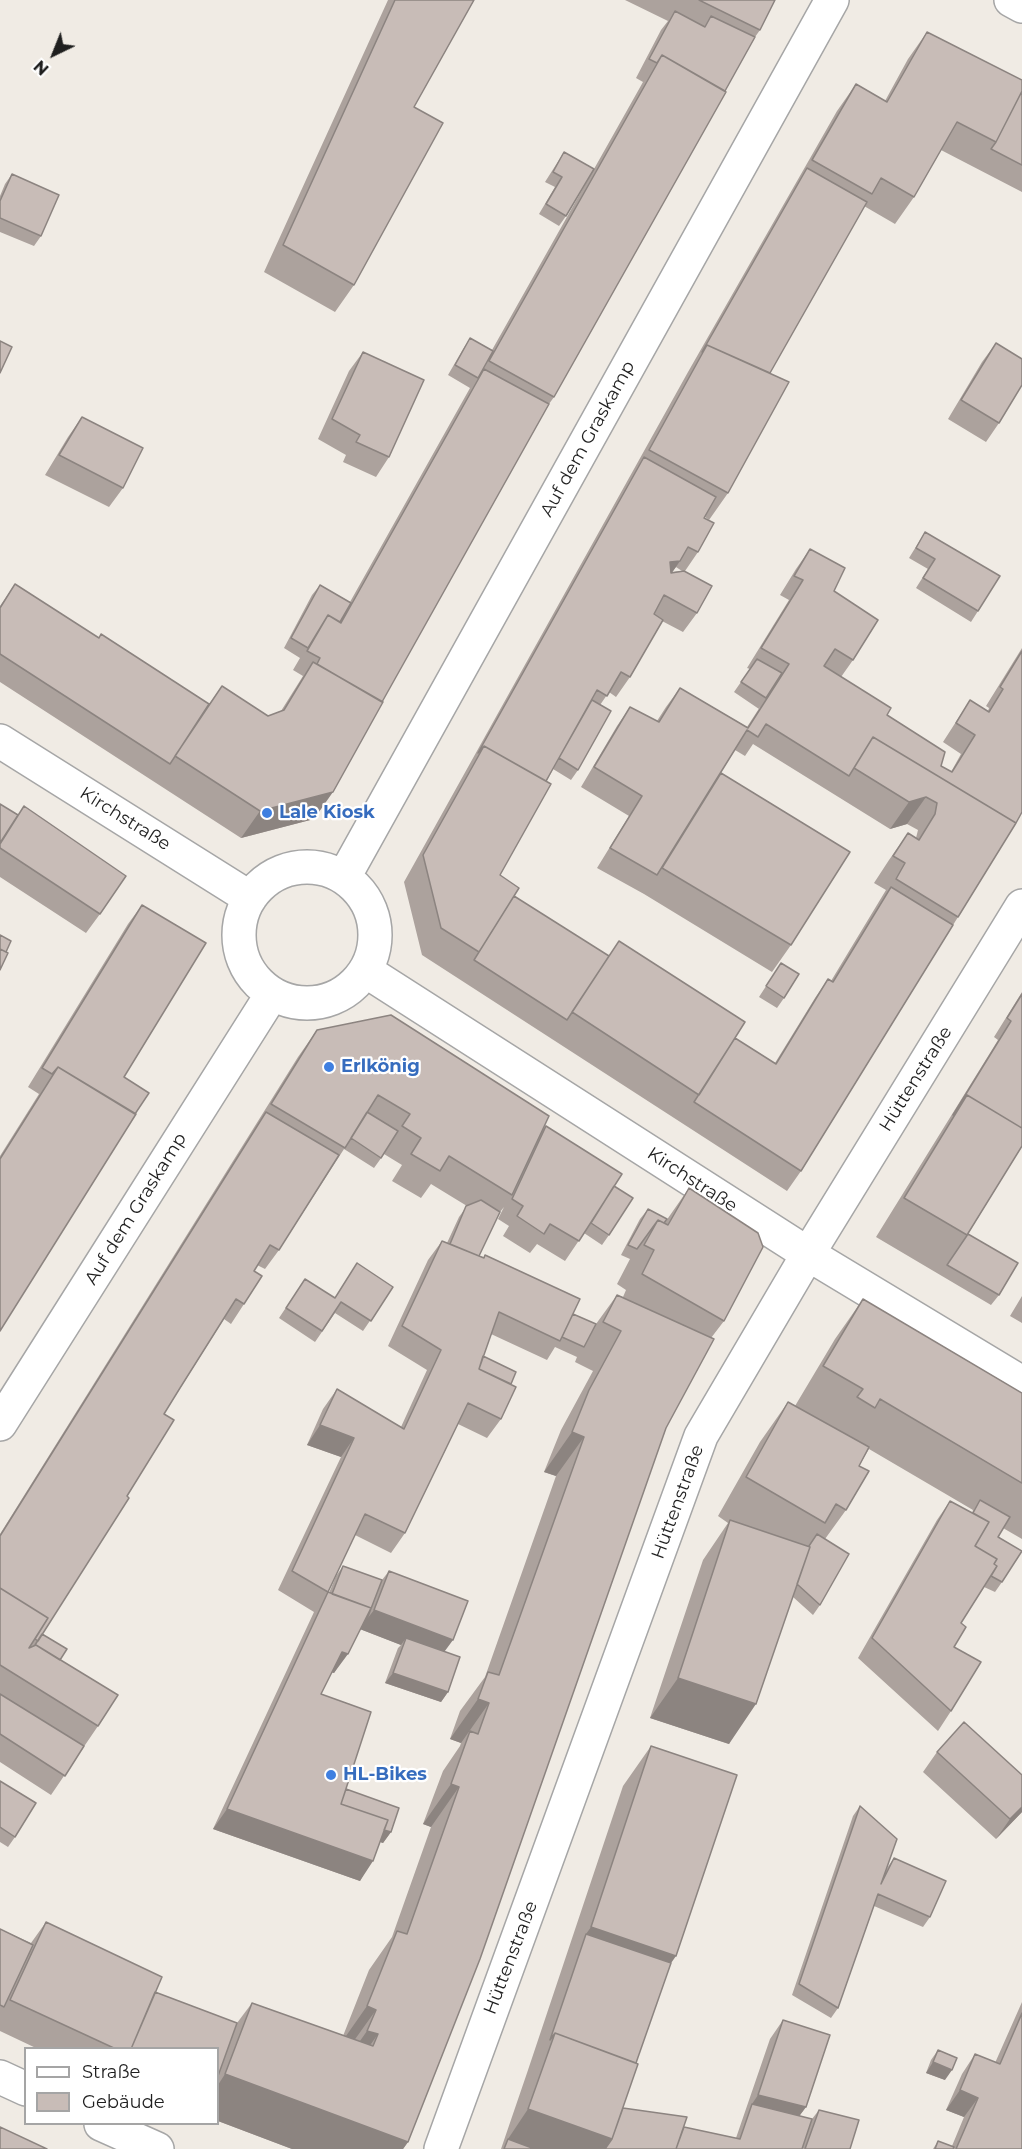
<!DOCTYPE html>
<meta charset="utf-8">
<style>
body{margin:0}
#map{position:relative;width:1022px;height:2149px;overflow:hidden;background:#f0ebe4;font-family:Montserrat,sans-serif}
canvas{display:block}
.legend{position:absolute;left:24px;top:2047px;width:195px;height:78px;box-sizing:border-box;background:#fff;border:2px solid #a5a5a5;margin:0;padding:8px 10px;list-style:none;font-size:18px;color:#1f1f1f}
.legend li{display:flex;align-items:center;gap:12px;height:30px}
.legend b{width:30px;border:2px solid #a5a5a5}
.north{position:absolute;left:24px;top:24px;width:60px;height:60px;-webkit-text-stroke:4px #fff;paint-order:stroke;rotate:223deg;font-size:16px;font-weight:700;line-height:24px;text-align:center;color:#1f1f1f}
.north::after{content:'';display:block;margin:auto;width:21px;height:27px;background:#1f1f1f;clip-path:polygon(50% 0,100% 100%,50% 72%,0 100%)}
</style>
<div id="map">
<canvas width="1022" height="2149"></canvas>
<ul class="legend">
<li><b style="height:8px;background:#fff"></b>Straße</li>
<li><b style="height:16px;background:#c8bcb7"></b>Gebäude</li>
</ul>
<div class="north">N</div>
</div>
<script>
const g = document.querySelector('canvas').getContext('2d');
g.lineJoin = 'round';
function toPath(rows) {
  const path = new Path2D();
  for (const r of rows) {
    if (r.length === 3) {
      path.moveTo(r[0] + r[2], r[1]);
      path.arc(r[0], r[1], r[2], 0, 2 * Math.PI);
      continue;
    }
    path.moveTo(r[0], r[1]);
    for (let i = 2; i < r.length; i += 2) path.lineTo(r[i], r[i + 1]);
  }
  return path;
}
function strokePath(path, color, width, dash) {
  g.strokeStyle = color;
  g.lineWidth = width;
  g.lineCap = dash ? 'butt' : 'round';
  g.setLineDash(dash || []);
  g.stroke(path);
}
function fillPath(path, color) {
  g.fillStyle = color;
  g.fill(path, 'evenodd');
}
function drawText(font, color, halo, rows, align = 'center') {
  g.font = font + ' Montserrat,sans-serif';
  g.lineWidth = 4.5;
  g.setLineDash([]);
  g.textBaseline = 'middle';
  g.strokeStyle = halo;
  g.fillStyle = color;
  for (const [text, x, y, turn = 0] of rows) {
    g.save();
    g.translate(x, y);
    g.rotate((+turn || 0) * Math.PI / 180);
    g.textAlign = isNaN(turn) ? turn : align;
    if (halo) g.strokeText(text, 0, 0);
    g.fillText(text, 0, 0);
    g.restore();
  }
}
const street = toPath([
 [1011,0,1022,6],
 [0,741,250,898],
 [307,935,68],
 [344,877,832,0],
 [366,971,808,1254,1022,1383],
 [0,1424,272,994],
 [0,2077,26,2089],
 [101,2124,157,2149],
 [441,2149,701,1436,808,1254,1022,906]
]);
strokePath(street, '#a6a6a6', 36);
strokePath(street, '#fff', 33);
fillPath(toPath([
 [388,0,474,0,414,107,354,285,335,312,264,272],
 [625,0,775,0,760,30,755,37,554,397,549,404,314,819,241,838,0,682,0,606,15,584,98,638,209,704,222,686,268,716,281,711,303,676,293,670,300,658,284,648,312,595,320,585,350,602,470,388,448,375,463,349,470,338,492,350,643,82,636,78,661,30,668,21],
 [927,32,1022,80,1022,192,941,150,914,197,895,224,864,206,770,373,728,493,709,520,705,517,698,552,685,571,697,613,683,632,662,621,630,677,616,697,609,692,600,705,578,770,571,780,553,769,500,875,514,896,609,956,619,941,735,1038,775,1063,815,998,828,979,831,981,886,890,874,883,889,860,908,833,916,838,918,830,907,824,890,829,753,744,745,756,735,750,715,782,791,945,772,972,644,894,597,868,629,816,581,787,617,726,630,707,657,721,666,707,680,688,747,727,760,707,759,709,734,692,750,669,747,668,789,600,780,595,796,569,810,549,834,591,853,660,841,677,887,715,941,766,951,772,961,754,943,742,970,700,988,711,989,708,986,706,1022,648,1022,812,958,917,801,1171,787,1191,422,955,404,882,688,372,837,111,856,84,885,101,908,59],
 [676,567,682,571,672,572],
 [564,152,566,216,559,226,539,214,555,187,545,182],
 [12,174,41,236,34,246,0,232,0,196,5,184],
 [996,343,999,423,986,442,948,419,982,362],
 [363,352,389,457,376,477,343,462,346,455,318,439,349,371],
 [82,417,123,488,109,507,45,475,68,437],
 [925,532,978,611,971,622,916,588,928,569,909,558],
 [0,804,100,914,86,933,0,877],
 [142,905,124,1077,0,1331,0,1156,39,1094,28,1087,128,924],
 [781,963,784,998,777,1008,759,997],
 [1022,992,1022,1146,968,1234,999,1295,991,1305,876,1237,998,1040,994,1037],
 [317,1030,541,1132,546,1126,614,1186,609,1235,602,1245,584,1233,565,1261,537,1244,530,1253,503,1236,509,1226,498,1219,504,1207,500,1212,479,1256,483,1258,485,1255,573,1314,596,1324,617,1295,623,1297,626,1290,617,1284,630,1259,621,1255,640,1219,648,1209,666,1221,689,1188,724,1321,711,1338,666,1428,408,2142,403,2149,292,2149,218,2121,218,2049,38,2049,0,2031,0,1929,31,1943,46,1922,155,1992,237,2023,252,2003,343,2036,369,1970,392,1937,431,1827,423,1824,443,1771,460,1746,461,1743,450,1739,460,1711,485,1677,556,1476,544,1472,561,1430,593,1371,575,1362,577,1357,555,1347,547,1360,491,1334,483,1356,511,1385,501,1419,487,1438,458,1424,405,1533,391,1553,355,1535,328,1592,314,1612,278,1590,341,1457,307,1445,323,1409,337,1389,401,1427,427,1370,388,1346,428,1260,442,1241,447,1243,459,1217,467,1206,431,1184,421,1198,392,1181,402,1165,384,1154,374,1168,344,1149,279,1250,265,1269,257,1265,254,1271,244,1304,231,1324,224,1319,164,1414,42,1634,60,1660,98,1726,51,1795,0,1762,0,1534,298,1057],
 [305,1279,334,1298,393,1287,363,1331,335,1313,315,1342,279,1318],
 [1022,1296,1022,1323,1010,1316],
 [863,1299,1022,1393,1022,1539,1003,1528,998,1537,1002,1582,995,1592,984,1587,961,1623,954,1647,951,1711,938,1731,858,1658,937,1520,950,1501,972,1513,973,1510,869,1449,859,1466,846,1510,825,1539,820,1605,813,1615,793,1597,729,1744,650,1718,703,1560,728,1523,718,1516,760,1442,788,1402,795,1406,835,1339],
 [343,1566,382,1580,389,1571,444,1652,448,1692,441,1702,385,1683,398,1648,401,1645,360,1629,334,1673,331,1672,321,1694,346,1789,391,1832,383,1843,380,1842,360,1881,213,1829,314,1612,328,1592,329,1593,336,1576],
 [651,1746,669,1966,636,2063,623,2108,684,2127,736,2138,770,2039,783,2020,806,2107,799,2116,812,2119,819,2110,850,2149,501,2149,527,2073,623,1786],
 [937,1752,1022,1812,996,1839,923,1772],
 [0,1781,15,1837,8,1847,0,1842],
 [860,1806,887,1868,894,1858,930,1917,923,1927,874,1906,838,2008,831,2018,792,1995,853,1816],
 [1022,2002,1022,2149,933,2149,938,2141,952,2146,964,2117,946,2110,962,2074,975,2054,995,2063],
 [938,2050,945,2080,926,2073,931,2060]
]), '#aca29d');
fillPath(toPath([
 [680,561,667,580,670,562],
 [333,792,314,819,241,838,260,811],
 [926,797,907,824,890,829,909,802],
 [320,1425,354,1438,341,1457,307,1445],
 [572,1432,584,1437,556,1476,544,1472],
 [374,1610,453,1640,439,1659,406,1638,401,1645,321,1614,367,1619],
 [342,1652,348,1654,334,1673,328,1671],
 [393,1673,448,1692,441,1702,385,1683],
 [678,1678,756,1704,729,1744,650,1718],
 [478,1699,489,1703,461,1743,450,1739],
 [451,1784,459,1787,431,1827,423,1824],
 [1022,1807,1022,1812,996,1839,1010,1819],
 [227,1809,373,1861,360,1881,213,1829],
 [335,1813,391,1832,383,1843,328,1823],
 [591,1927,676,1956,648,1996,586,1934],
 [367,2006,376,2010,348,2049,339,2046],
 [367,2031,378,2034,350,2074,339,2071],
 [933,2062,952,2070,945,2080,926,2073],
 [225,2074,408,2142,403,2149,292,2149,218,2121,218,2085],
 [960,2090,978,2098,964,2117,946,2110],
 [758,2095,806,2107,792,2126,752,2104],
 [528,2109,612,2139,605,2149,504,2149,508,2139]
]), '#8c8480');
const building = toPath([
 [395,0,474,0,414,107,443,123,354,285,283,245,395,0],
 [699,0,775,0,760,30,699,0],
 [675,11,705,27,711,16,755,37,725,91,662,55,657,63,649,59,675,11],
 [927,32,1022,80,1022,91,996,142,957,122,914,197,881,178,872,194,812,160,856,84,887,102,927,32],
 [662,55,726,92,554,397,489,361,662,55],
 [1022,91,1022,165,991,149,996,142,1022,91],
 [564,152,594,169,566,216,546,204,562,177,553,172,564,152],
 [807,168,867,202,770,373,707,345,702,352,807,168],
 [12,174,59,195,41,236,0,218,0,201,12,174],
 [470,338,493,351,478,378,455,365,470,338],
 [0,341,12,347,0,373,0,341],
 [996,343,1022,359,1022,385,999,423,961,400,996,343],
 [707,345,789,382,728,493,649,450,707,345],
 [363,352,424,380,389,457,356,442,360,435,332,419,363,352],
 [484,369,549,404,382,702,317,664,320,658,307,651,328,615,341,623,484,369],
 [82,417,143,448,123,488,59,455,82,417],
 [644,457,716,497,704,518,714,523,698,552,688,547,680,561,670,562,671,573,684,571,712,586,697,613,664,595,654,614,663,620,630,677,621,672,607,696,597,690,546,781,484,746,478,753,644,457],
 [925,532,1000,576,978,611,923,578,935,559,916,548,925,532],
 [810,549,845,568,834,591,878,620,853,660,835,649,824,666,891,708,887,715,945,752,941,766,952,772,975,735,956,723,970,700,989,712,1003,689,1000,687,1022,651,1022,812,1016,823,873,737,849,776,766,724,758,737,747,730,657,875,610,848,642,796,594,767,630,707,659,722,680,688,748,728,789,664,761,648,803,580,794,576,810,549],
 [15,584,99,638,101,634,209,704,170,764,0,654,0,608,15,584],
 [320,585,351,603,340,622,328,615,308,648,291,638,320,585],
 [757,659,782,673,766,698,741,682,757,659],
 [313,662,383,702,333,792,260,811,175,756,222,686,268,716,284,710,313,662],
 [592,700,611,711,578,770,559,758,592,700],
 [873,737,1016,823,958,917,896,879,905,863,893,856,908,833,919,840,935,814,937,803,926,797,909,802,854,768,873,737],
 [484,746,551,784,500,875,519,888,479,952,441,928,423,855,484,746],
 [721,773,850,852,791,945,662,868,721,773],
 [0,804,18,815,0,843,0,804],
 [24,806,126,876,100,914,0,848,0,844,24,806],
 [891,887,953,925,801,1171,694,1102,735,1038,776,1064,828,979,833,982,891,887],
 [514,896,609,956,567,1020,474,960,514,896],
 [142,905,206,943,124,1077,149,1093,135,1114,58,1067,52,1074,42,1068,142,905],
 [0,935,11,941,6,952,0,949,0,935],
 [619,941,745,1022,699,1095,572,1012,619,941],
 [0,949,8,953,0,970,0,949],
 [781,963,799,974,784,998,766,986,781,963],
 [1022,994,1022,1128,967,1095,953,1115,1011,1021,1007,1018,1022,994],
 [391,1015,549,1116,512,1195,449,1156,440,1171,411,1154,421,1138,402,1126,410,1114,378,1095,345,1148,271,1104,317,1030,391,1015],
 [58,1067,136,1114,0,1331,0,1159,58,1067],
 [967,1095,1022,1128,1022,1146,967,1235,904,1198,967,1095],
 [266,1112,339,1155,279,1250,270,1245,254,1271,262,1276,244,1304,236,1299,180,1388,164,1414,174,1420,127,1496,129,1498,38,1641,35,1639,48,1618,0,1588,0,1536,266,1112],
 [367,1112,398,1131,381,1158,351,1138,367,1112],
 [546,1126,622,1174,579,1241,550,1224,544,1234,517,1216,523,1206,512,1199,546,1126],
 [614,1186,633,1198,609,1235,591,1223,614,1186],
 [689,1188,758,1233,763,1247,724,1321,642,1274,654,1250,644,1245,658,1220,668,1225,689,1188],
 [481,1200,500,1212,479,1256,450,1244,466,1206,481,1200],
 [648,1209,667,1219,664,1223,658,1220,637,1249,628,1245,648,1209],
 [968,1234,1018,1263,999,1295,947,1265,968,1234],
 [442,1241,484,1258,485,1255,580,1299,560,1341,499,1312,479,1369,516,1387,501,1419,468,1403,405,1533,365,1514,328,1592,292,1571,354,1438,320,1425,337,1389,404,1429,441,1350,402,1326,442,1241],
 [357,1263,393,1287,371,1321,341,1302,322,1331,286,1308,305,1279,335,1298,357,1263],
 [617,1295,714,1339,666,1428,480,1959,408,2142,225,2074,252,2003,373,2046,378,2034,367,2031,376,2010,367,2006,397,1931,407,1934,459,1787,451,1784,470,1731,478,1734,489,1703,478,1699,488,1672,499,1675,584,1437,572,1432,589,1390,621,1331,603,1322,617,1295],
 [863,1299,1022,1393,1022,1483,880,1399,875,1408,857,1397,863,1389,823,1366,863,1299],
 [573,1314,596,1324,584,1347,562,1337,573,1314],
 [483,1356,516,1372,511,1384,479,1369,483,1356],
 [788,1402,869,1447,859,1466,869,1471,846,1510,836,1504,825,1523,746,1477,788,1402],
 [980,1500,1010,1517,998,1537,1022,1551,1002,1582,991,1576,997,1566,994,1564,997,1559,975,1546,989,1522,973,1513,980,1500],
 [950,1501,989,1522,975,1546,997,1559,994,1564,997,1566,961,1623,966,1627,954,1647,981,1662,951,1711,872,1638,950,1501],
 [730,1520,810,1547,756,1704,678,1678,730,1520],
 [817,1534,849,1554,820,1605,797,1584,810,1547,809,1546,817,1534],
 [343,1566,382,1580,367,1619,366,1618,371,1608,332,1594,343,1566],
 [389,1571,468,1601,453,1640,374,1610,389,1571],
 [0,1588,48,1618,29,1648,36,1645,118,1695,98,1726,0,1665,0,1588],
 [328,1592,371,1608,348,1654,342,1652,321,1694,371,1712,341,1804,388,1820,373,1861,227,1809,328,1592],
 [42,1634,67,1649,60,1660,36,1645,35,1645,42,1634],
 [406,1638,460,1657,448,1692,393,1673,406,1638],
 [0,1694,84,1746,65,1776,0,1734,0,1694],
 [964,1722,1022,1775,1022,1807,1010,1819,937,1752,964,1722],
 [651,1746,737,1775,676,1956,591,1927,651,1746],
 [0,1781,36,1803,15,1837,0,1827,0,1781],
 [346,1789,399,1808,391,1832,384,1830,388,1820,341,1804,346,1789],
 [860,1806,897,1839,881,1884,894,1858,946,1881,930,1917,878,1894,838,2008,799,1984,860,1806],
 [46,1922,162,1977,131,2049,116,2049,10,2000,46,1922],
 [0,1929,33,1945,4,2007,0,2005,0,1929],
 [586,1934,671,1963,636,2063,555,2033,550,2040,586,1934],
 [155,1992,237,2023,218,2076,218,2049,131,2049,155,1992],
 [1022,2013,1022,2149,956,2149,978,2098,960,2090,975,2054,1000,2064,1022,2013],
 [783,2020,830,2035,806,2107,758,2095,783,2020],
 [555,2033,638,2064,612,2139,528,2109,555,2033],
 [938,2050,957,2058,952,2070,933,2062,938,2050],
 [752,2104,812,2119,802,2149,676,2149,684,2127,740,2139,752,2104],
 [623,2108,687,2117,676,2149,605,2149,612,2139,623,2108],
 [819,2110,859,2120,850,2149,805,2149,819,2110],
 [0,2127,47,2149,0,2149,0,2127],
 [508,2139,532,2148,532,2149,504,2149,508,2139],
 [938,2141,954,2147,953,2149,935,2149,938,2141]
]);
fillPath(building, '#c8bcb7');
strokePath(building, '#8c8480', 1.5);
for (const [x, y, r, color] of [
 [267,813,6,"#3f7fe0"],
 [329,1067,6,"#3f7fe0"],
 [331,1775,6,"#3f7fe0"]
]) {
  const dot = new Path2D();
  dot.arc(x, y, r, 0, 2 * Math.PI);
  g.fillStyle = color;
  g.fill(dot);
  strokePath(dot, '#fff', 2);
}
drawText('18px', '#1f1f1f', '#fff', [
 ["Auf dem Graskamp",588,439,-61],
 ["Kirchstraße",125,819,32],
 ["Hüttenstraße",916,1079,-58],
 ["Kirchstraße",692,1180,33],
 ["Auf dem Graskamp",136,1209,-58],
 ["Hüttenstraße",678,1502,-70],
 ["Hüttenstraße",511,1958,-69]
]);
drawText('bold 18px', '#366cbe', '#fff', [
 ["Lale Kiosk",279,813],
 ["Erlkönig",341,1067],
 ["HL-Bikes",343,1775]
], 'left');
</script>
